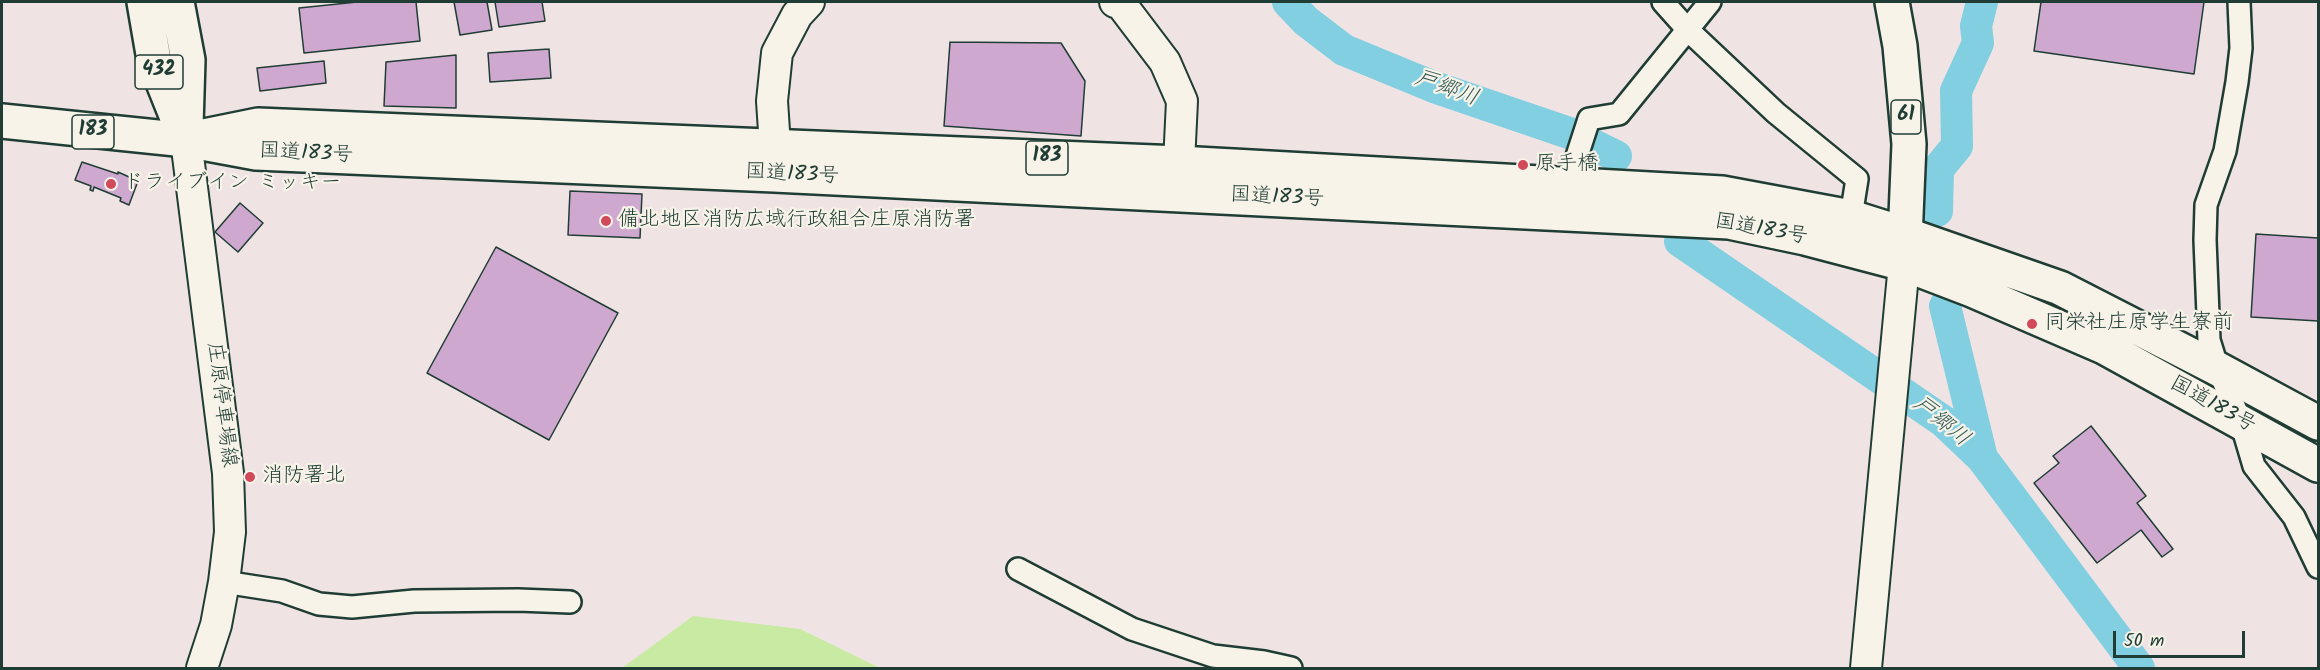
<!DOCTYPE html>
<meta charset="utf-8">
<style>
body{margin:0}
#map{position:relative;width:2320px;height:670px;overflow:hidden;background:#efe4e3;font-family:Kalam,sans-serif}
canvas{display:block}
.frame{position:absolute;inset:0;border:3px solid #1f3d34;pointer-events:none}
.scale{position:absolute;left:2113px;top:631px;width:132px;height:27px;box-sizing:border-box;border:3px solid #1f3d34;border-top:0;padding-left:8px;font-size:18px;line-height:21px;white-space:nowrap;color:#1f3d34;-webkit-text-stroke:4px #f7f3e8;paint-order:stroke}
</style>
<div id="map">
<canvas width="2320" height="670"></canvas>
<div class="frame"></div>
<div class="scale">50 m</div>
</div>
<script>
const g = document.querySelector('canvas').getContext('2d');
g.lineJoin = 'round';
function fillPath(path, color) {
  g.fillStyle = color;
  g.fill(path, 'evenodd');
}
function toPath(rows) {
  const path = new Path2D();
  for (const r of rows) {
    path.moveTo(r[0], r[1]);
    for (let i = 2; i < r.length; i += 2) path.lineTo(r[i], r[i + 1]);
  }
  return path;
}
function strokePath(path, color, width, dash) {
  g.strokeStyle = color;
  g.lineWidth = width;
  g.lineCap = dash ? 'butt' : 'round';
  g.setLineDash(dash || []);
  g.stroke(path);
}
function drawText(font, color, halo, rows, align = 'center') {
  g.font = font + ' Kalam,"Klee One",sans-serif';
  g.lineWidth = 4.5;
  g.setLineDash([]);
  g.textBaseline = 'middle';
  g.strokeStyle = halo;
  g.fillStyle = color;
  for (const [text, x, y, turn = 0] of rows) {
    g.save();
    g.translate(x, y);
    g.rotate((+turn || 0) * Math.PI / 180);
    g.textAlign = isNaN(turn) ? turn : align;
    if (halo) g.strokeText(text, 0, 0);
    g.fillText(text, 0, 0);
    g.restore();
  }
}
fillPath(toPath([
 [693,616,800,629,880,668,622,668]
]), '#c9eaa2');
strokePath(toPath([
 [1288,2,1306,21,1344,50,1434,87,1569,133,1616,156],
 [1937,211,1938,169,1957,146,1956,91,1978,43,1976,26,1982,2],
 [1680,241,1943,421,1982,458,2139,668],
 [1945,306,1982,458]
]), '#82cfe1', 32);
const building = toPath([
 [357,2,416,2,420,41,304,53,299,8,357,2],
 [454,2,487,2,492,30,460,35,454,2],
 [495,2,542,2,545,21,499,27,495,2],
 [2041,2,2204,2,2194,74,2034,51,2041,2],
 [950,42,1061,43,1085,81,1081,136,944,126,950,42],
 [549,49,551,78,490,82,488,53,549,49],
 [456,55,456,108,384,106,386,62,456,55],
 [324,61,326,83,260,91,257,68,324,61],
 [82,162,118,174,118,172,138,181,129,205,120,201,121,198,94,187,93,191,90,190,91,186,75,180,82,162],
 [570,191,642,194,640,238,568,235,570,191],
 [240,203,263,223,238,252,215,232,240,203],
 [2256,234,2318,238,2318,321,2251,317,2256,234],
 [496,247,618,313,549,440,427,373,496,247],
 [2091,426,2146,496,2137,503,2173,549,2162,557,2141,530,2097,563,2034,483,2059,463,2053,456,2091,426]
]);
fillPath(building, '#cfa8cf');
strokePath(building, '#1f3d34', 1.5);
const street = toPath([
 [1663,2,1688,30,1776,113,1857,179,1851,217],
 [2239,2,2241,48,2237,82,2225,151,2206,205,2205,240,2209,340,2218,369,2241,422,2254,466,2294,517,2318,567],
 [1568,184,1589,119,1619,114,1710,2],
 [1018,569,1132,629,1213,656,1264,662,1291,668],
 [224,582,282,591,319,604,352,607,414,601,518,600,570,602]
]);
const secondary = toPath([
 [1115,2,1121,4,1165,62,1182,101,1179,163],
 [186,140,228,473,230,532,224,582,216,625,202,668],
 [774,171,775,146,772,101,777,53,797,15,809,2],
 [1866,668,1904,264]
]);
const primary = toPath([
 [1892,2,1900,46,1909,144,1904,263]
]);
const highway = toPath([
 [144,2,154,60,186,140],
 [177,2,188,60,186,126],
 [2,121,186,140,256,153,774,175,1729,222,1805,238,1904,264,1972,290,2104,347,2318,465],
 [199,137,258,125,1179,163,1722,193,1851,217,1905,234,2060,288,2218,369,2318,423]
]);
strokePath(street, '#1f3d34', 26);
strokePath(secondary, '#1f3d34', 34);
strokePath(primary, '#1f3d34', 38);
strokePath(highway, '#1f3d34', 38);
strokePath(street, '#f7f3e8', 21);
strokePath(secondary, '#f7f3e8', 30);
strokePath(primary, '#f7f3e8', 33);
strokePath(highway, '#f7f3e8', 33);
for (const [x, y, r, color] of [
 [1523,165,6,"#d1495b"],
 [111,184,6,"#d1495b"],
 [606,221,6,"#d1495b"],
 [2032,324,6,"#d1495b"],
 [250,477,6,"#d1495b"]
]) {
  const dot = new Path2D();
  dot.arc(x, y, r, 0, 2 * Math.PI);
  g.fillStyle = color;
  g.fill(dot);
  strokePath(dot, '#f7f3e8', 2);
}
for (const [x, y, w] of [
 [159,72,48],
 [1906,117,30],
 [93,132,42],
 [1047,158,42]
]) {
  const box = new Path2D();
  box.roundRect(x - w / 2, y - 17, w, 34, 4.5);
  g.fillStyle = '#f7f3e8';
  g.fill(box);
  strokePath(box, '#1f3d34', 1.5);
}
drawText('bold 20px', '#1f3d34', null, [
 ["432",159,72],
 ["61",1906,117],
 ["183",93,132],
 ["183",1047,158]
]);
drawText('21px', '#1f3d34', '#f7f3e8', [
 ["国道183号",306,155,3],
 ["国道183号",792,176,3],
 ["国道183号",1277,199,3],
 ["国道183号",1761,231,10],
 ["庄原停車場線",220,405,83],
 ["国道183号",2212,406,29]
]);
drawText('21px', '#1f3d34', '#f7f3e8', [
 ["原手橋",1535,165],
 ["ドライブイン ミッキー",123,184],
 ["備北地区消防広域行政組合庄原消防署",618,221],
 ["同栄社庄原学生寮前",2044,324],
 ["消防署北",262,477]
], 'left');
drawText('italic 22px', '#335a57', '#f7f3e8', [
 ["戸郷川",1446,90,20],
 ["戸郷川",1940,423,39]
]);
</script>
